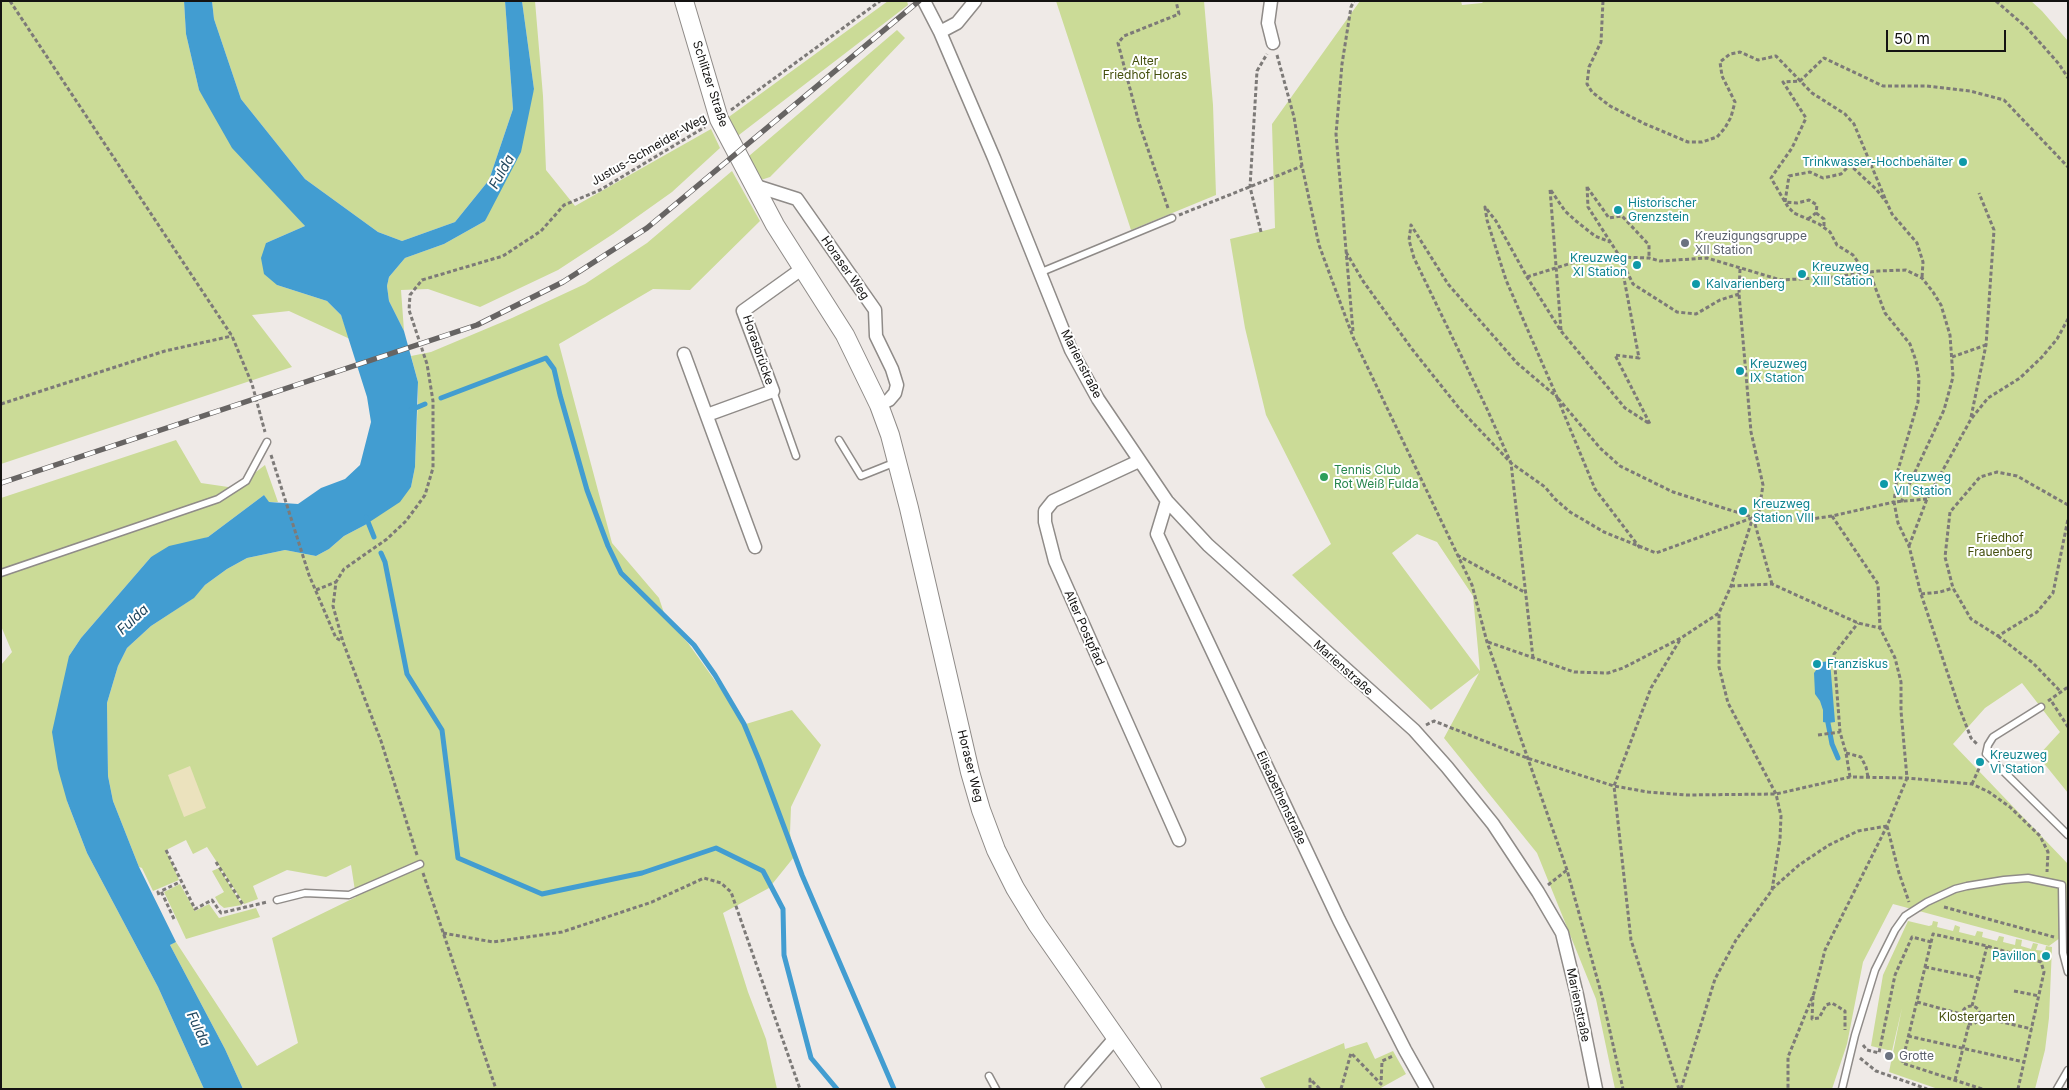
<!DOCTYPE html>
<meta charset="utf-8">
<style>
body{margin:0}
#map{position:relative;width:2069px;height:1090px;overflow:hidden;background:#efeae7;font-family:Inter,sans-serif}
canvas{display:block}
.frame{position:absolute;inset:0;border:2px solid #141312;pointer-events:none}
.scale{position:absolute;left:1886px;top:30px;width:120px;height:22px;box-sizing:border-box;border:2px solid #141312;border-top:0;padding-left:6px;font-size:15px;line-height:18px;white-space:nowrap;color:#141312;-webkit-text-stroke:4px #fff;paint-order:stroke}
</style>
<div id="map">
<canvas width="2069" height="1090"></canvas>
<div class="frame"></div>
<div class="scale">50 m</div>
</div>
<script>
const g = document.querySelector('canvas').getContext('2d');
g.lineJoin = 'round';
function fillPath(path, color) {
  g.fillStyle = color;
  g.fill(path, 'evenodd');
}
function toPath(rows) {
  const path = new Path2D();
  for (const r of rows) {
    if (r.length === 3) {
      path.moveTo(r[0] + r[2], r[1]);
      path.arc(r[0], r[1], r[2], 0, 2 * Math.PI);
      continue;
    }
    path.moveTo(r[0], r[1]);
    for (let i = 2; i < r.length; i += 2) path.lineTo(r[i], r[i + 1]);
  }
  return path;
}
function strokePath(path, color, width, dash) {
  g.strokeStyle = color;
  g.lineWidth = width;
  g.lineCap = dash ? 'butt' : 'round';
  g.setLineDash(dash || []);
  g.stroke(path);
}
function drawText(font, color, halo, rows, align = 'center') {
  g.font = font + ' Inter,sans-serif';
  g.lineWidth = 4;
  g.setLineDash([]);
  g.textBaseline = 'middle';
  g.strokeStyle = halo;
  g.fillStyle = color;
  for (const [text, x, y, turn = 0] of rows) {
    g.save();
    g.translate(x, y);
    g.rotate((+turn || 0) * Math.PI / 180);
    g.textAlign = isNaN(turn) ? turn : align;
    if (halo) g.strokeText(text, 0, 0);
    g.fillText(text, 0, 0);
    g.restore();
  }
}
fillPath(toPath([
 [1,1,184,1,186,34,199,90,305,226,266,243,277,285,327,301,341,315,350,339,289,311,252,315,292,367,1,464],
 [212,1,505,1,513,109,489,180,455,222,402,241,378,232,305,179,241,99,214,19],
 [522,1,535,1,543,96,546,170,575,206,711,129,720,148,672,192,613,234,558,270,480,307,428,289,401,290,404,331,389,301,387,286,389,277,405,258,444,244,485,221,534,89],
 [888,1,907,1,908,5,735,138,726,119],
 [1056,1,1204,1,1213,105,1216,195,1131,230],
 [1360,1,1461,1,1462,5,1482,3,1484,1,2031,1,2042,11,2068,41,2068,793,2038,756,2060,732,2022,683,1985,708,1953,744,2068,864,2068,932,2049,946,1893,904,1863,962,1847,1044,1832,1089,1615,1089,1596,999,1537,853,1444,738,1479,673,1431,710,1292,575,1331,544,1266,415,1245,328,1230,239,1275,228,1272,124],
 [1417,534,1437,542,1473,596,1480,671,1392,553],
 [897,30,905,38,845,101,770,177,761,180,749,156],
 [732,171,760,221,690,290,653,289,559,344,612,543,659,598,666,619,688,643,746,724,792,710,821,745,791,807,790,833,794,857,769,888,723,913,748,992,766,1039,777,1089,243,1089,225,1049,170,945,176,942,257,1066,298,1043,272,938,356,897,351,865,326,877,287,870,253,886,258,899,244,904,207,847,193,854,186,840,166,850,179,880,153,891,142,868,139,867,113,801,108,776,107,703,118,666,127,648,151,626,192,599,205,585,227,569,247,558,285,550,316,556,329,549,344,536,365,525,411,487,415,467,418,398,418,382,411,356,431,352,512,318,585,284,647,243],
 [176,440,201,483,235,488,265,465,278,502,268,502,264,495,208,537,151,557,81,638,69,656,67,801,87,853,158,987,204,1089,1,1089,1,665,12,652,1,626,1,498],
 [219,868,242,905,224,908,219,904,215,897,224,892,212,871],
 [180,884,195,911,209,904,219,918,256,908,260,917,186,939,164,892],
 [1908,921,1929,926,1932,925,1933,921,1938,922,1937,927,1953,931,1955,925,1960,927,1959,932,1975,936,1977,931,1983,932,1982,937,1997,941,1999,936,2004,937,2003,942,2015,945,2016,939,2022,940,2021,946,2031,949,2033,943,2038,944,2036,950,2045,951,2046,946,2052,947,2049,1018,2045,1050,2035,1089,1938,1089,1889,1072,1902,1008,1892,1051,1871,1046,1883,975],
 [1367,1042,1375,1059,1393,1051,1406,1074,1379,1089,1266,1089,1260,1078,1344,1043,1345,1049]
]), '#cbdb97');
fillPath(toPath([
 [190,766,206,808,184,817,168,775]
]), '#ebe2bd');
fillPath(toPath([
 [184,1,212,1,214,19,241,99,305,179,378,232,402,241,455,222,489,180,513,109,505,1,522,1,534,89,521,152,485,221,444,244,405,258,389,277,387,286,389,301,404,331,418,382,415,467,411,487,400,502,365,525,344,536,329,549,316,556,285,550,247,558,227,569,205,585,194,598,151,626,127,648,118,666,107,703,108,776,113,801,139,867,176,942,170,945,225,1049,243,1089,204,1089,158,987,87,853,67,801,58,769,52,732,69,656,81,638,151,557,169,546,208,537,264,495,269,502,298,504,321,488,345,479,360,465,371,422,367,397,341,315,327,301,277,285,264,274,261,258,266,243,305,226,232,148,199,90,186,34],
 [1830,661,1835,722,1828,723,1823,722,1823,710,1820,701,1815,694,1814,673,1822,662]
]), '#429dd1');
strokePath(toPath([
 [441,398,546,358,554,369,560,395,587,490,608,546,621,573,694,645,715,675,744,724,759,760,802,875,894,1089],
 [411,410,425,404],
 [366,517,374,537],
 [381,553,385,562,407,674,442,730,458,858,542,894,642,873,716,848,763,871,783,909,784,955,811,1058,837,1089],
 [1828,723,1832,744,1838,758]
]), '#429dd1', 5);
const service = toPath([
 [1039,273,1172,218],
 [773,391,796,456],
 [839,440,861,476,896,462],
 [1,573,218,499,246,481,267,442],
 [2041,707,1993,737,1988,745,1986,754,2068,835],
 [2062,885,2063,953,2068,972],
 [277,900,305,893,349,895,420,864],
 [989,1076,996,1089],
 [1842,1089,1855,1035,1875,970,1895,930,1905,916,1927,902,1955,889,1967,886,2004,880,2028,878,2062,885],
 [2057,1089,2068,1070]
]);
const minor = toPath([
 [924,1,940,32,994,158,1071,350,1098,399,1167,501,1208,545,1414,730,1447,767,1493,824,1538,892,1562,933,1577,995,1596,1089],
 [1271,1,1268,23,1273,43],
 [940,32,957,23,975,1],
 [753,185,797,199,875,310,876,336,892,369,897,385,895,393,889,400,879,405],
 [684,354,755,547],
 [707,415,773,391,743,311,803,268],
 [1139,461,1053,501,1045,511,1045,522,1055,561,1179,840],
 [1167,501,1157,534,1339,920,1405,1050,1427,1089],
 [1071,1089,1116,1037]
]);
const secondary = toPath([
 [684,1,719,119,775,225,845,335,879,405,890,435,909,508,970,772,981,810,996,850,1015,888,1037,924,1152,1089]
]);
strokePath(service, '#8f8b88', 9);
strokePath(minor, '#8f8b88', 15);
strokePath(secondary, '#8f8b88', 20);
strokePath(toPath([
 [10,1,232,336,252,384,265,432],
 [1603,1,1601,42,1589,67,1587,84,1592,92,1610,106,1645,124,1688,142,1702,142,1717,137,1725,128,1731,117,1735,102,1722,76,1720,62,1730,54,1740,52,1758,60,1776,56,1812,93,1845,114,1854,124,1887,203],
 [1996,1,2027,28,2059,64,2068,78],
 [1277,55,1294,117,1302,166,1319,245,1353,337,1472,585,1487,642,1567,870,1602,996,1623,1089],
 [731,110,880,1],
 [1587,187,1609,218,1622,216,1649,245,1649,258],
 [1168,208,1139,123,1118,43,1124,36,1179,14,1176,1],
 [1816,213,1824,219,1824,227],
 [1179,215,1302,166],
 [1808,219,1816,213,1817,205,1809,200,1797,203,1785,202,1789,176,1810,172,1823,178,1841,174,1850,165,1876,189,1887,203,1892,214,1917,243,1923,262,1922,278],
 [1261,232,1250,187,1257,71,1267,54],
 [1346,252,1363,281,1412,349,1459,408,1511,463,1545,487,1555,499,1570,512,1604,532,1656,553,1752,518],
 [1740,269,1739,294,1751,432,1763,485,1759,511,1753,517,1772,584],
 [1865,272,1853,255,1837,245,1830,232,1819,224,1794,213,1788,207,1771,178,1792,148,1806,118,1783,82,1800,81,1824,58,1883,86,1926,86,1970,91,2004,100,2068,167],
 [1527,277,1578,261,1620,257],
 [1739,294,1720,300,1696,314,1677,312,1633,284,1620,257,1649,258,1660,261,1707,258,1781,280,1834,277,1878,271,1906,270,1922,278,1933,292,1941,305,1950,335,1953,377,1944,410,1901,502],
 [1561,330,1550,189,1565,211,1576,221,1595,236,1610,242],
 [1353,331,1336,134,1342,64,1351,7,1354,1],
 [1952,357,1986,345],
 [1,404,165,351,232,336],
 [1971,417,1986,345,1994,230,1979,193],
 [271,455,309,575,336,638,342,641],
 [1927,499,1894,502,1898,523,1909,546,1921,594,1959,707,1971,738,1978,745],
 [2068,505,2017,476,1997,472,1980,477,1950,512,1945,557,1953,588,1971,619,1998,636,2037,612,2053,593,2068,519],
 [1832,516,1878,584,1880,628],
 [1909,546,1927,499,1971,419,1988,398,2020,378,2042,357,2057,339,2068,319],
 [1640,548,1595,489,1557,397,1600,448,1620,466,1673,492,1752,517],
 [1457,555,1526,593],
 [1731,586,1772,584,1858,623,1880,628,1895,658,1901,682,1901,711,1907,778,1887,826,1825,950,1814,993,1788,1057,1788,1089],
 [316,590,336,582],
 [1921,594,1940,592,1953,588],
 [1998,636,2033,663,2061,692],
 [1488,642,1574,672,1608,673,1623,668,1681,638,1719,613,1731,586,1753,517,1811,519,1832,516,1894,502,1898,470,1918,402,1919,378,1916,361,1910,344,1885,313,1872,279,1872,272],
 [1533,658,1511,463,1487,409,1414,258,1409,240,1411,225,1448,284,1517,363,1557,397,1506,280,1487,220,1485,207,1496,221,1527,277,1561,331,1625,408,1650,424,1615,355,1639,358,1620,257,1588,207,1587,186],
 [2048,701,2068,687],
 [2052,702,2068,727],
 [1426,725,1434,721,1527,758,1614,786,1648,792,1686,795,1776,794,1850,777,1907,778,1972,784,1989,792,2010,807,2040,836,2048,852,2047,872],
 [1818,735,1840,732],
 [1846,753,1861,757,1866,767,1868,777],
 [1850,777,1846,753,1840,732,1834,654,1858,623],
 [1972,784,1981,764],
 [1887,826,1899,873,1909,902],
 [166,850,195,909,212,900,221,913,267,902],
 [417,855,381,741,343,642,333,606,336,582,344,569,387,539,406,521,425,495,433,468,433,401,427,364,409,310,410,295,422,280,503,256,541,231,564,205,600,190,705,127],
 [216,862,245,908],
 [423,873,496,1089],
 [1548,885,1567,870],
 [1772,889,1799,865,1829,845,1858,831,1887,826],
 [159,895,158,892,161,891],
 [1944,907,2054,937],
 [174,919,161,891,182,881],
 [443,933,493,942,562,932,652,902,704,878,721,883,731,892,800,1089],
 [1925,967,1979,978],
 [2014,991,2039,996],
 [1813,996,1812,1019,1819,1018,1826,1005,1832,1003,1845,1011,1845,1030],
 [1917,1002,1961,1014],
 [1971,1015,9],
 [1972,1006,1987,946],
 [1980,1017,2032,1029],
 [1908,1036,2024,1062],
 [1863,1045,1867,1050,1879,1053,1895,975,1912,937,1931,942],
 [1860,1058,1876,1071,1927,1089],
 [1955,1080,1969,1024],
 [1310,1089,1310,1079,1320,1089],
 [1341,1089,1351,1053,1381,1084,1382,1061,1393,1056],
 [1679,1089,1631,940,1614,786,1651,688,1681,638],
 [1681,1089,1715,979,1736,940,1772,890,1780,839,1781,816,1776,794,1728,703,1719,667,1719,613],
 [1982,1089,1902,1063,1933,934,1987,946,2041,962,2044,972,2018,1089]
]), '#7d7a78', 3, [4, 2.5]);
strokePath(service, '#fff', 6);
strokePath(minor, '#fff', 12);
strokePath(secondary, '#fff', 18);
const rail = toPath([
 [1,483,477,325,563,282,647,228,919,1]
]);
strokePath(rail, '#676463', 5.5);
strokePath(rail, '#fff', 4, [11]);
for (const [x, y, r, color] of [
 [1963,162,5,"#0f9aa8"],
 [1618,210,5,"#0f9aa8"],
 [1685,243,5,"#6b7280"],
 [1637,265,5,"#0f9aa8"],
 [1802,274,5,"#0f9aa8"],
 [1696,284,5,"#0f9aa8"],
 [1740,371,5,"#0f9aa8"],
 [1324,477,5,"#2e9e5b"],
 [1884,484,5,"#0f9aa8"],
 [1743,511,5,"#0f9aa8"],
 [1817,664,5,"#0f9aa8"],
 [1980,762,5,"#0f9aa8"],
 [2046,956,5,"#0f9aa8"],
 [1889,1056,5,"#6b7280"]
]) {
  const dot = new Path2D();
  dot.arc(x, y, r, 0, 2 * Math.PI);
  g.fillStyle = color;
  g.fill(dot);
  strokePath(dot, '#fff', 2);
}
drawText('12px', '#444f0d', '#fff', [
 ["Alter",1145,61],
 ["Friedhof Horas",1145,75],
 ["Friedhof",2000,538],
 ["Frauenberg",2000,552],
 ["Klostergarten",1977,1017]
]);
drawText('12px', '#141312', '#fff', [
 ["Schlitzer Straße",710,84,72],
 ["Justus-Schneider-Weg",649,150,-30],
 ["Horaser Weg",845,268,55],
 ["Horasbrücke",758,350,71],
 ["Marienstraße",1081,364,63],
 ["Alter Postpfad",1084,628,66],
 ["Marienstraße",1343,668,42],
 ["Horaser Weg",970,766,76],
 ["Elisabethenstraße",1281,798,65],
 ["Marienstraße",1578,1005,78]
]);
drawText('12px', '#0d838f', '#fff', [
 ["Trinkwasser-Hochbehälter",1953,162,"right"],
 ["Historischer",1628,203],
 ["Grenzstein",1628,217],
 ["Kreuzweg",1627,258,"right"],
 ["XI Station",1627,272,"right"],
 ["Kreuzweg",1812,267],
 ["XIII Station",1812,281],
 ["Kalvarienberg",1706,284],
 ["Kreuzweg",1750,364],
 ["IX Station",1750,378],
 ["Kreuzweg",1894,477],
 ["VII Station",1894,491],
 ["Kreuzweg",1753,504],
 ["Station VIII",1753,518],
 ["Franziskus",1827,664],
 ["Kreuzweg",1990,755],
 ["VI Station",1990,769],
 ["Pavillon",2036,956,"right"]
], 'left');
drawText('12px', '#5b616d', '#fff', [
 ["Kreuzigungsgruppe",1695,236],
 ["XII Station",1695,250],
 ["Grotte",1899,1056]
], 'left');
drawText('12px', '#27864d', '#fff', [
 ["Tennis Club",1334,470],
 ["Rot Weiß Fulda",1334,484]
], 'left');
drawText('italic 14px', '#22485f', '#fff', [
 ["Fulda",502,172,-61],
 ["Fulda",133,620,-43],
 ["Fulda",198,1029,65]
]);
</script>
